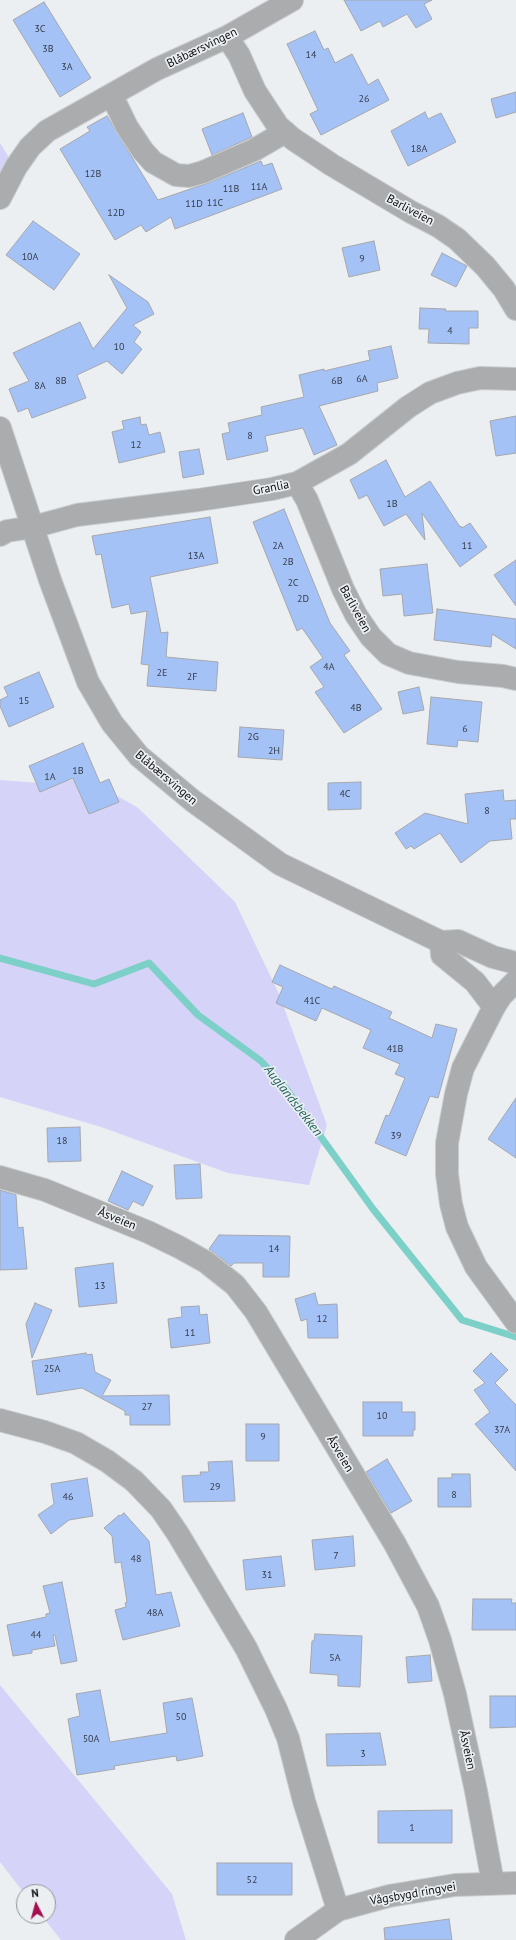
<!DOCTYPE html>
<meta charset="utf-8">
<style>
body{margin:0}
#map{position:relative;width:516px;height:1940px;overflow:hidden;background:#ebeff2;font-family:"PT Sans",sans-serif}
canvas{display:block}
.north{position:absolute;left:16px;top:1884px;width:40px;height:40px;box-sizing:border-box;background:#ebeff2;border:1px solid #939598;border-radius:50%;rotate:354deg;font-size:11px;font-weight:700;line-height:16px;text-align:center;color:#0e0f10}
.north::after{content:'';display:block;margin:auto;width:14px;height:18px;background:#a30f4f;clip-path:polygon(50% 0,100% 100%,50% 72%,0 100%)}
</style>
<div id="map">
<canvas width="516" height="1940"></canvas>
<div class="north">N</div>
</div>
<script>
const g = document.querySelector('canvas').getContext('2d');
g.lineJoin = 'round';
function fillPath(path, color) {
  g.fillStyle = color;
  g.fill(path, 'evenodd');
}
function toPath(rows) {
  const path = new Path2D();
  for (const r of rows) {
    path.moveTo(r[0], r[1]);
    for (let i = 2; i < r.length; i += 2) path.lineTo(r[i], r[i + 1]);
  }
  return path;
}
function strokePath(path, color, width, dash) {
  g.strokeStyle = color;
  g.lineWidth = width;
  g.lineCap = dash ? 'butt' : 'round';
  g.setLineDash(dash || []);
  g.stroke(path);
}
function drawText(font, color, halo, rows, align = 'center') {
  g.font = font + ' "PT Sans",sans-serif';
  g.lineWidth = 3.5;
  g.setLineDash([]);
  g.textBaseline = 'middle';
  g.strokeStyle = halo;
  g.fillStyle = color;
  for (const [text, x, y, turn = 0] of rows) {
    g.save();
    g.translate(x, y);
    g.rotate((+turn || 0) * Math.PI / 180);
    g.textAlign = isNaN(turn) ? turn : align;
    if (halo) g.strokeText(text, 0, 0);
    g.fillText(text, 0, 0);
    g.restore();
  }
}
fillPath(toPath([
 [0,143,13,164,0,198],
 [83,777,137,807,235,902,279,994,327,1125,309,1185,228,1173,101,1127,0,1097,0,780,52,784],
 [0,1685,172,1894,186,1940,61,1940,42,1916,48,1916,48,1892,24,1893,0,1862]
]), '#d5d3f7');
strokePath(toPath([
 [0,958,94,984,149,963,198,1015,261,1061,287,1090,373,1209,462,1320,516,1337]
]), '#7dd0c7', 7);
const building = toPath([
 [344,0,432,0,424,4,432,19,416,28,407,14,383,27,380,21,361,31,344,0],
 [44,2,91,78,60,97,13,20,44,2],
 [315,31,324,50,328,48,335,63,352,54,368,85,378,79,389,100,321,135,310,114,318,110,287,44,315,31],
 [516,92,516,112,496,118,491,99,516,92],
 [425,112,428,119,441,113,456,142,408,166,391,131,425,112],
 [243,113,252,137,212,155,202,129,243,113],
 [107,116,158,200,208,183,261,161,263,166,272,163,282,189,175,229,171,217,146,232,141,225,115,240,60,149,90,131,87,127,107,116],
 [33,221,80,254,54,290,6,255,33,221],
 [374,241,380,270,349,277,342,248,374,241],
 [442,253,467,266,456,287,431,275,442,253],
 [109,275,148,302,154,314,133,325,141,332,134,342,142,349,122,374,107,361,77,375,86,398,32,418,28,408,18,412,9,389,29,381,13,353,80,322,93,349,127,308,109,275],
 [420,308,446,309,445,311,478,311,478,328,469,328,469,344,428,343,429,329,419,329,420,308],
 [391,346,398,378,377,383,378,391,319,406,337,445,314,455,303,428,265,436,268,451,227,460,222,434,230,432,228,423,262,415,261,407,304,397,299,375,324,369,324,371,370,360,368,351,391,346],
 [516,416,516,453,496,456,490,421,516,416],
 [140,417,141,425,146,424,149,435,160,432,165,452,119,463,112,432,124,429,122,421,140,417],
 [199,449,204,474,183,478,179,452,199,449],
 [386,460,405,497,430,481,460,527,461,526,462,528,470,523,487,547,460,567,422,513,425,540,406,514,384,526,367,495,359,499,350,480,386,460],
 [284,509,330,623,350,651,344,655,382,709,344,733,315,692,324,687,310,667,323,658,302,628,297,631,253,522,284,509],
 [210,517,218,563,150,577,161,633,168,632,166,657,218,662,216,691,147,686,149,665,141,664,147,611,131,614,129,604,112,608,101,554,96,555,92,536,210,517],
 [516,560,516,606,494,575,516,560],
 [427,564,433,613,404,616,402,594,383,596,380,569,427,564],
 [437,609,516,619,516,649,492,634,491,647,434,640,437,609],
 [39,672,54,707,9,727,0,706,0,700,8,696,4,687,39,672],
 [419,687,424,710,403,714,398,692,419,687],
 [431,697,482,702,478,742,458,740,457,747,427,744,431,697],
 [240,727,284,730,282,760,238,757,240,727],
 [83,743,100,783,109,779,119,802,89,814,73,778,40,792,29,766,83,743],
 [361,782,361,809,328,810,328,783,361,782],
 [503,790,504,801,516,800,516,819,510,819,512,839,490,841,461,863,440,833,414,849,411,846,406,849,395,833,425,813,468,824,465,794,503,790],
 [280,965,332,989,334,986,392,1012,389,1018,432,1038,436,1024,457,1029,438,1098,430,1096,406,1156,375,1143,386,1115,389,1116,405,1078,395,1074,400,1064,363,1048,371,1030,322,1008,316,1021,276,1003,283,987,272,982,280,965],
 [516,1098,516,1158,488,1139,516,1098],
 [80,1127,81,1161,48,1162,47,1128,80,1127],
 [200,1164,202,1198,176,1199,174,1165,200,1164],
 [122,1171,153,1186,143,1206,133,1201,128,1210,108,1201,122,1171],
 [0,1190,16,1195,18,1228,23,1227,27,1269,0,1270,0,1190],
 [219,1235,290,1236,289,1277,263,1277,263,1263,234,1263,231,1266,209,1249,219,1235],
 [113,1263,117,1303,79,1307,75,1268,113,1263],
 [315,1293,318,1305,337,1304,338,1338,308,1338,307,1319,301,1321,295,1299,315,1293],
 [35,1303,52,1310,32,1358,26,1324,35,1303],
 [199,1306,200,1315,207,1314,210,1343,171,1348,168,1319,182,1317,181,1307,199,1306],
 [86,1353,87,1355,92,1354,95,1372,111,1380,102,1396,169,1395,170,1425,130,1425,130,1415,125,1415,125,1411,82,1388,37,1395,32,1361,86,1353],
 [491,1353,508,1370,495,1383,516,1405,516,1471,475,1424,490,1412,474,1390,485,1383,473,1371,491,1353],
 [363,1402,402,1402,402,1412,415,1412,415,1430,413,1430,413,1436,363,1436,363,1402],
 [246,1424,279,1424,279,1461,246,1461,246,1424],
 [387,1459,412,1501,391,1513,366,1472,387,1459],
 [232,1461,235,1501,184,1502,182,1476,201,1475,200,1472,209,1472,208,1462,232,1461],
 [452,1474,470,1474,471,1507,438,1507,438,1478,452,1478,452,1474],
 [87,1478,93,1516,69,1520,51,1534,38,1515,54,1504,51,1484,87,1478],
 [124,1513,149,1541,156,1595,171,1592,180,1626,123,1640,115,1610,126,1607,125,1603,127,1602,121,1562,115,1563,112,1536,104,1528,119,1515,120,1516,124,1513],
 [353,1536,355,1566,315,1570,312,1540,353,1536],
 [281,1556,285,1586,246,1590,243,1560,281,1556],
 [62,1582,77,1661,61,1664,55,1635,53,1635,55,1646,32,1650,32,1653,13,1656,7,1625,46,1617,46,1614,50,1613,43,1586,62,1582],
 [473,1599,512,1599,511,1603,516,1603,516,1630,472,1630,473,1599],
 [315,1634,362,1636,360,1687,338,1686,338,1675,310,1673,312,1641,314,1641,315,1634],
 [430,1655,432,1681,408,1683,406,1657,430,1655],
 [100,1690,110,1742,167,1733,163,1703,192,1698,203,1756,177,1761,176,1756,114,1766,115,1769,77,1775,68,1719,80,1716,76,1694,100,1690],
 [490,1696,516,1696,516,1727,490,1728,490,1696],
 [380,1733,386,1765,327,1766,326,1734,380,1733],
 [452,1810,452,1843,378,1843,378,1811,452,1810],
 [217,1863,292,1863,292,1895,217,1895,217,1863],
 [449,1919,452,1940,385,1940,384,1928,449,1919]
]);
fillPath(building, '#a5c2f7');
strokePath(building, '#a5a7ab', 1);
const minor = toPath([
 [227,37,239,55,255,91,278,126,293,139,332,165,411,212,438,226,457,239,485,266,504,289,516,309],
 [112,96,127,127,143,151,153,162,176,175,189,176,203,172,254,150,285,132],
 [0,198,16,167,30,147,47,131,157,69,227,37,292,0],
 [0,428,50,580,88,682,112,723,139,756,193,801,280,864,441,942,458,941,493,957,516,963],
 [297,483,307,500,343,589,356,615,371,637,388,654,409,663,458,672,503,676,516,679],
 [0,535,7,531,33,527,77,515,198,500,272,489,297,483,349,454,408,407,430,393,457,383,480,378,516,379],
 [441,942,442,955,475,982,494,1007],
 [0,1177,45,1190,148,1232,179,1247,206,1262,235,1285,256,1312,395,1544,428,1606,440,1640,455,1694,476,1791,493,1883],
 [0,1420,45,1432,76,1443,107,1461,134,1481,161,1509,178,1534,246,1648,276,1709,288,1738,304,1801,338,1910]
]);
const tertiary = toPath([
 [516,981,501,996,494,1007,463,1068,456,1094,447,1143,447,1174,451,1204,457,1227,476,1267,516,1322],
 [296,1940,338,1910,389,1896,455,1885,516,1883]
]);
strokePath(minor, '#c8cbce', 24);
strokePath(tertiary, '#c8cbce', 24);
strokePath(minor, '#aaacad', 22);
strokePath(tertiary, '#aaacad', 22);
drawText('10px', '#343c4a', null, [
 ["3C",40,29],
 ["3B",48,49],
 ["14",311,55],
 ["3A",67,67],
 ["26",364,99],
 ["18A",419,149],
 ["12B",93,174],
 ["11A",259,187],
 ["11B",231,189],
 ["11C",215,203],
 ["11D",194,204],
 ["12D",116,213],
 ["10A",30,257],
 ["9",362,259],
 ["4",450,331],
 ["10",119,347],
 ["6A",362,379],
 ["8B",61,381],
 ["6B",337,381],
 ["8A",40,386],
 ["8",250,436],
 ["12",136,445],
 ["1B",392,504],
 ["2A",278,546],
 ["11",467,546],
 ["13A",196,556],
 ["2B",288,562],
 ["2C",293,583],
 ["2D",303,599],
 ["4A",329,667],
 ["2E",162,673],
 ["2F",192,677],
 ["15",24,701],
 ["4B",356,708],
 ["6",465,729],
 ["2G",253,737],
 ["2H",274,751],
 ["1B",78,771],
 ["1A",50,777],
 ["4C",345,794],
 ["8",487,811],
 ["41C",312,1001],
 ["41B",395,1049],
 ["39",396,1136],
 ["18",62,1141],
 ["14",274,1249],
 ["13",100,1286],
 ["12",322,1319],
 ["11",190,1333],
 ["25A",52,1369],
 ["27",147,1407],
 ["10",382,1416],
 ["37A",502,1430],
 ["9",263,1437],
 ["29",215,1487],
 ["8",454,1495],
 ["46",68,1497],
 ["7",336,1556],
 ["48",136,1559],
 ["31",267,1575],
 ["48A",155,1613],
 ["44",36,1635],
 ["5A",335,1658],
 ["50",181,1717],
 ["50A",91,1739],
 ["3",363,1754],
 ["1",412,1828],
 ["52",252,1880]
]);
drawText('12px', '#0e0f10', '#ebeff2', [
 ["Blåbærsvingen",202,48,-26],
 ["Barliveien",410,210,28],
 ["Granlia",271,488,-11],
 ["Barliveien",355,609,61],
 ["Blåbærsvingen",166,778,40],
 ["Åsveien",117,1219,22],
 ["Åsveien",340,1454,59],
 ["Åsveien",467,1750,78],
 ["Vågsbygd ringvei",413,1894,-10]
]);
drawText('italic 13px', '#1a5f59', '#ebeff2', [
 ["Auglandsbekken",293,1101,52]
]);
</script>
